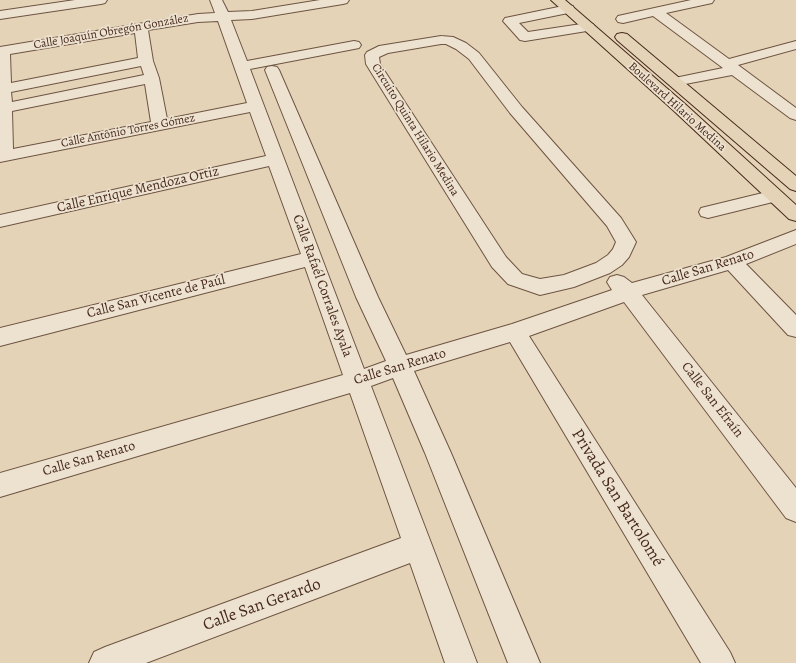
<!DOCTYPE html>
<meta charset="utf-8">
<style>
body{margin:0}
canvas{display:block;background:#e4d3b7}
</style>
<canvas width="796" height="663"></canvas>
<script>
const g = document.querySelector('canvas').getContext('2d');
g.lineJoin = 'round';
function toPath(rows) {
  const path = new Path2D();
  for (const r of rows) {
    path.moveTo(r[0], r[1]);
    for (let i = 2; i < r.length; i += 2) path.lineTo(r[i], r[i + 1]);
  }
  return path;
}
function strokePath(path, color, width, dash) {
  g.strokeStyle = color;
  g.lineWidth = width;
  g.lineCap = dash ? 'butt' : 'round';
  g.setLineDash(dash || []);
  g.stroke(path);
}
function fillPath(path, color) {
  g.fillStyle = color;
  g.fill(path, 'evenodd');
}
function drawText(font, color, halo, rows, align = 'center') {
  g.font = font + ' Alegreya,serif';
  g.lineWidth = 3.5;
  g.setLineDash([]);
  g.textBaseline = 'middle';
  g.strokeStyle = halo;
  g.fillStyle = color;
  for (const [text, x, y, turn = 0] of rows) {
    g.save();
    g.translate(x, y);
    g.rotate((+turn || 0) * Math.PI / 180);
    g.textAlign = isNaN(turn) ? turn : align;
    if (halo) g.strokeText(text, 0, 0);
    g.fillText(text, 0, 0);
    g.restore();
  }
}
const minor = toPath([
 [75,0,107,0,105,3,101,4,0,19,0,11,75,0],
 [210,0,222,0,228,12,252,11,320,0,349,0,347,3,343,4,252,19,231,20,247,61,354,41,359,42,361,45,359,48,354,49,250,69,364,369,386,361,356,297,265,70,267,67,272,66,277,67,279,70,378,297,406,355,512,324,612,290,607,282,610,277,617,275,624,277,632,283,726,257,796,230,796,244,746,264,796,315,796,337,788,335,728,270,642,295,796,488,796,522,786,518,624,302,529,336,730,652,735,663,701,663,510,342,414,371,451,453,540,663,508,663,425,453,393,378,371,386,477,663,445,663,410,563,146,663,89,663,94,652,105,647,401,538,350,393,0,497,0,473,343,375,305,267,0,346,0,328,301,254,269,166,0,227,0,215,266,156,250,112,0,162,0,47,198,14,215,13,210,0],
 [218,21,247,103,167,119,159,78,153,61,148,30,198,22,218,21],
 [135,33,138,58,11,83,10,54,135,33],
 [141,66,144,75,12,102,11,92,141,66],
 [145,84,151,122,13,149,12,111,145,84],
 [691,0,714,0,712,3,666,13,729,59,796,41,796,49,738,65,796,108,796,120,790,118,732,75,675,86,670,85,668,82,670,79,723,68,653,16,623,23,618,22,616,19,618,16,691,0],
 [568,5,573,6,574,9,573,12,519,23,528,32,588,23,593,24,595,27,593,30,525,41,520,40,503,21,505,18,510,17,568,5],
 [441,36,453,37,466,43,479,53,522,107,621,218,636,242,629,257,622,265,610,273,574,287,540,295,508,284,492,267,366,64,365,55,367,52,379,46,441,36],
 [441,44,446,44,456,49,469,59,510,113,607,226,616,242,613,249,608,255,596,263,564,275,540,279,522,274,506,257,380,64,379,57,388,53,441,44],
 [775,190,781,192,784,196,781,200,708,218,701,216,699,212,701,208,775,190]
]);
const major = toPath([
 [551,0,565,0,685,104,796,205,796,221,789,219,673,110,551,0],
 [622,33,627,34,796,176,796,191,790,189,617,40,615,37,617,34,622,33]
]);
strokePath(minor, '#6e5442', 2);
strokePath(major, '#47291b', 2);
fillPath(minor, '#ede2d0');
fillPath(major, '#e4d3b7');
drawText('12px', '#47291b', '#ede2d0', [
 ["Calle Joaquín Obregón González",111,32,-10],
 ["Boulevard Hilario Medina",677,107,42],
 ["Circuito Quinta Hilario Medina",415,130,58],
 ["Calle Antônio Torres Gómez",128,131,-11]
]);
drawText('14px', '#47291b', '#ede2d0', [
 ["Calle Enrique Mendoza Ortiz",138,190,-13],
 ["Calle San Renato",708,268,-17],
 ["Calle Rafaél Corrales Ayala",322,286,70],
 ["Calle San Vicente de Paúl",156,297,-14],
 ["Calle San Renato",400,367,-17],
 ["Calle San Efraín",712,400,52],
 ["Calle San Renato",89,459,-16]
]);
drawText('17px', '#47291b', '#ede2d0', [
 ["Privada San Bartolomé",617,498,58],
 ["Calle San Gerardo",262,605,-20]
]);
</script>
